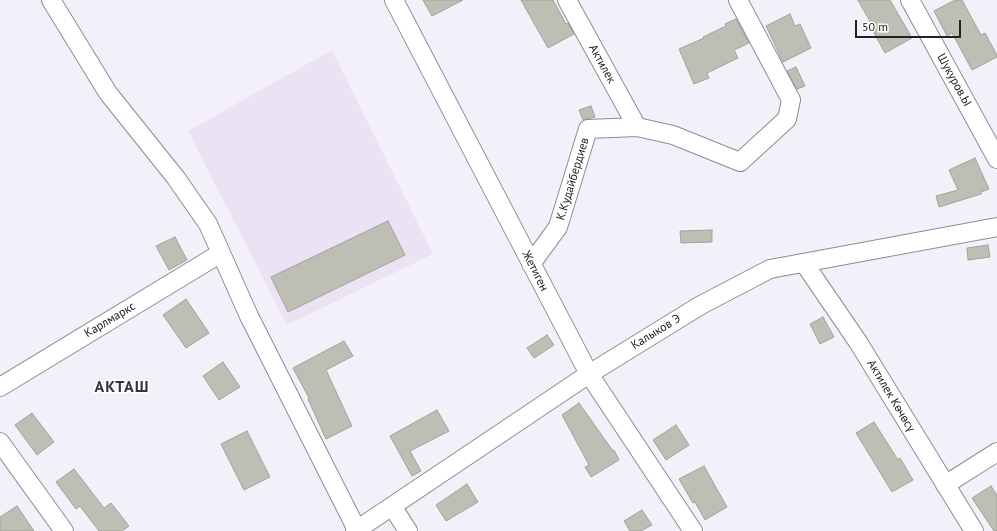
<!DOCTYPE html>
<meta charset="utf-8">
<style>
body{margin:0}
#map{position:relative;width:997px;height:531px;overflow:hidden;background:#f4f0fa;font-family:"PT Sans",sans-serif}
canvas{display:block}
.scale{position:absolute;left:855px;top:20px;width:106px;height:18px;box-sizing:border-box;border:2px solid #212023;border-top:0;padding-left:5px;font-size:12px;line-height:14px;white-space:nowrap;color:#212023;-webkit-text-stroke:3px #fff;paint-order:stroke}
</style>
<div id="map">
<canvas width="997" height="531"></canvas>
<div class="scale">50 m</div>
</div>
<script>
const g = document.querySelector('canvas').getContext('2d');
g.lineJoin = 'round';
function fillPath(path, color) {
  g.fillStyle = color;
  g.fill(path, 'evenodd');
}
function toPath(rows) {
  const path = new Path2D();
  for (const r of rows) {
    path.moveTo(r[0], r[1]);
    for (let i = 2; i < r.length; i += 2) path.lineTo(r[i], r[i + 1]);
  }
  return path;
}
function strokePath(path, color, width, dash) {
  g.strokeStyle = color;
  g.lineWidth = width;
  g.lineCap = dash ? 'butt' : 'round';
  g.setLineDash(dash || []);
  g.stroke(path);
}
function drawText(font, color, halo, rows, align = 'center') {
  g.font = font + ' "PT Sans",sans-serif';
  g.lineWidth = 3;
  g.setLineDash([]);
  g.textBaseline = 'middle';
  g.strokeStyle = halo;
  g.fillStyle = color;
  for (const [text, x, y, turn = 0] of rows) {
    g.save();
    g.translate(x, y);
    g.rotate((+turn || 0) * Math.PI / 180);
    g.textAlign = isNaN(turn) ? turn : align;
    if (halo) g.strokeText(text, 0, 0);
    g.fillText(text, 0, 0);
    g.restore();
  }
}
fillPath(toPath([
 [332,50,433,254,287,325,188,131]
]), '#eae3f3');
const building = toPath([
 [423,0,463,0,432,16,423,0],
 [521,0,553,0,566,24,568,23,574,34,548,48,521,0],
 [858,0,890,0,912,38,885,53,874,33,876,32,858,0],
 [955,0,962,0,981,35,985,33,997,55,997,57,972,70,952,33,947,36,934,11,955,0],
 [790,14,795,26,800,24,811,48,783,62,766,26,790,14],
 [736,19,749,43,734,50,738,58,707,73,709,78,694,84,679,49,704,38,703,37,726,26,725,24,736,19],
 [796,67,805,86,797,89,787,71,796,67],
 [591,106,595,117,583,120,579,110,591,106],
 [975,158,989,189,981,192,981,194,939,207,936,196,958,190,949,170,975,158],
 [388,221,405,255,288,312,271,277,388,221],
 [712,230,712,242,681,243,680,231,712,230],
 [175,237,187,260,169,270,156,246,175,237],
 [988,245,990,257,968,260,967,248,988,245],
 [186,299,209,333,186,348,163,315,186,299],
 [823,317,834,337,820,344,810,324,823,317],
 [547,335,554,345,534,358,527,348,547,335],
 [344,341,353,356,326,370,352,426,326,439,308,399,309,398,293,368,344,341],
 [223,362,240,387,219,400,203,376,223,362],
 [579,403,613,451,614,450,619,460,591,477,585,467,589,465,562,415,579,403],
 [437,410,449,431,410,451,421,471,412,476,390,436,437,410],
 [32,413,54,442,37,455,15,425,32,413],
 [874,422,898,460,900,458,913,480,892,492,856,433,874,422],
 [676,425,689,445,666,460,653,440,676,425],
 [247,431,270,477,244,490,221,444,247,431],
 [704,466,727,507,705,520,695,502,693,503,679,479,704,466],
 [74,469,104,508,111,503,129,526,122,531,99,531,80,506,76,509,56,482,74,469],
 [467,484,478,502,446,521,436,505,467,484],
 [991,486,997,495,997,531,994,531,972,498,991,486],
 [17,506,34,531,0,531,0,517,17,506],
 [642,510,652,525,641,531,630,531,624,521,642,510]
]);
fillPath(building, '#bebeb5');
strokePath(building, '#a2a299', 1);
const minor = toPath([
 [51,0,108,93,176,178,208,224,249,316,357,530],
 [394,0,589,374,693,531],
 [567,0,637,127],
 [910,0,997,159],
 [804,263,858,342,974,531],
 [531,264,558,227,588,129,637,127,673,135,740,162,787,119,791,100,738,0],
 [0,387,221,253],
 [0,442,64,531],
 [945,485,997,452],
 [392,506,408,531],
 [355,531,589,374,701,305,770,269,997,227]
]);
strokePath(minor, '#8f8b94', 20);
strokePath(minor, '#fff', 18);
drawText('12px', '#212023', '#fff', [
 ["Актилек",602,64,61],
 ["Шукуров.Ы",954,80,61],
 ["К.Кудайбердиев",573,179,-73],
 ["Жетиген",535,271,63],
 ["Карлмаркс",110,320,-31],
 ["Калыков Э",656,332,-32],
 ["Актилек Көчөсү",891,396,59]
]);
g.letterSpacing = '1px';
drawText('bold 16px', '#38343c', '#fff', [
 ["АКТАШ",122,387]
]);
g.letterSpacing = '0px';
</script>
